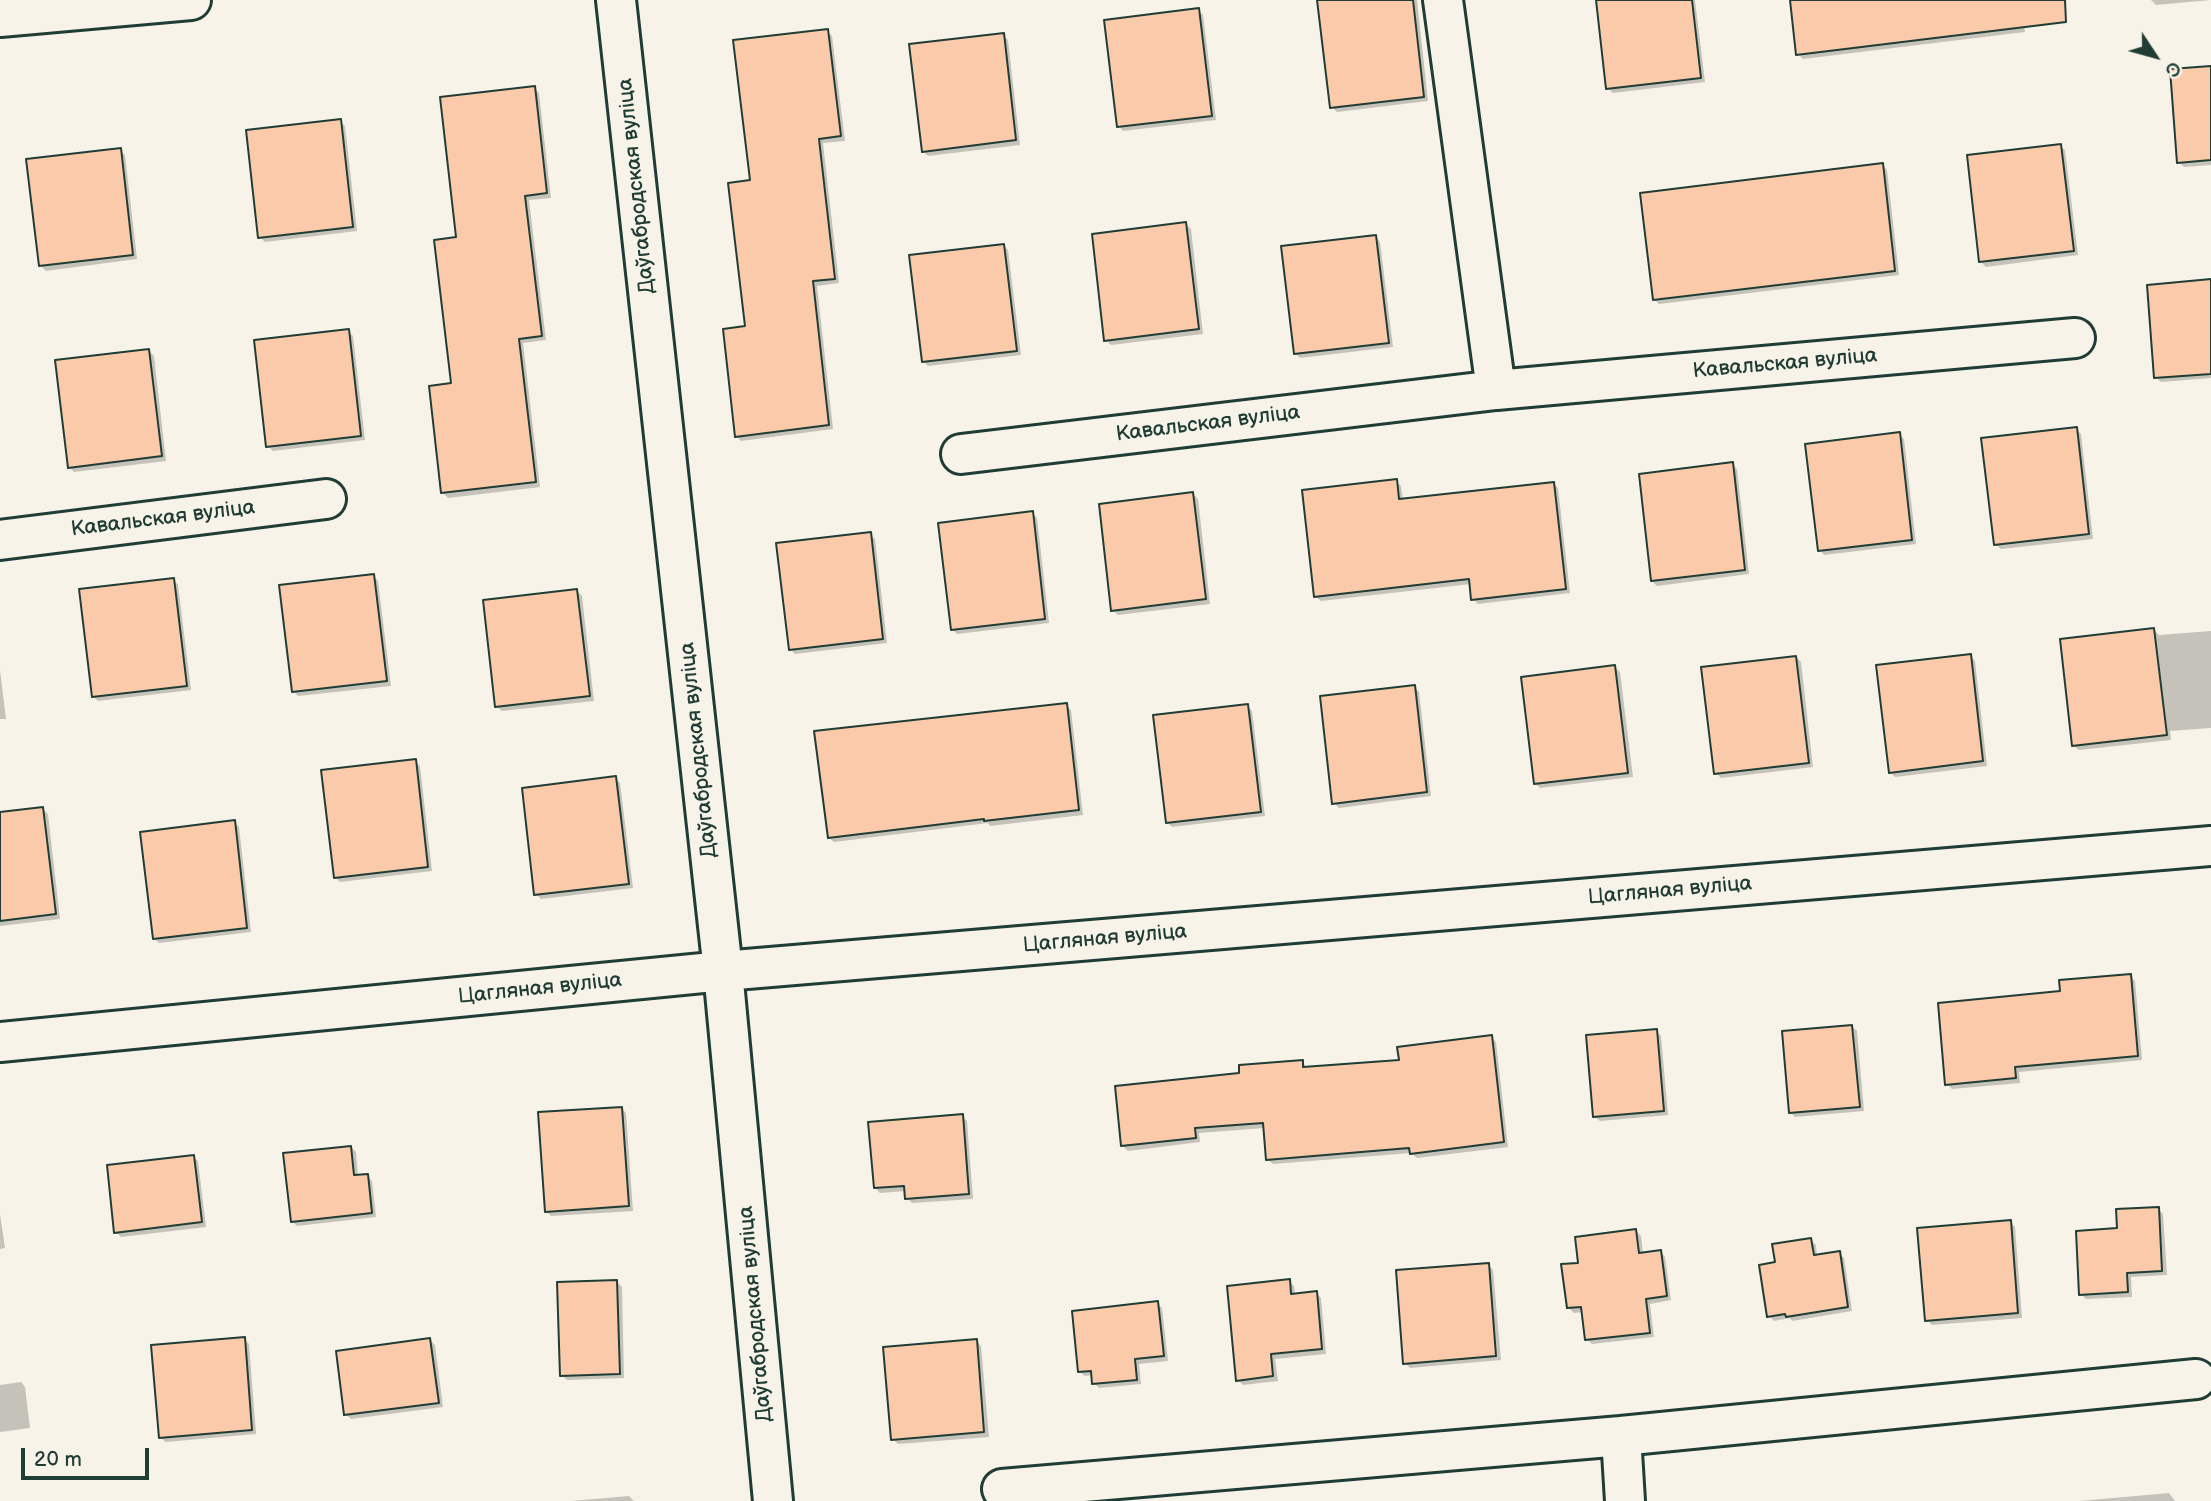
<!DOCTYPE html>
<meta charset="utf-8">
<style>
body{margin:0}
#map{position:relative;width:2211px;height:1501px;overflow:hidden;background:#f7f3e8;font-family:"Balsamiq Sans",sans-serif}
canvas{display:block}
.north{position:absolute;left:2120px;top:21px;width:70px;height:70px;-webkit-text-stroke:5px #f7f3e8;paint-order:stroke;rotate:126deg;font-size:19px;font-weight:700;line-height:28px;text-align:center;color:#1f3d34}
.north::after{content:'';display:block;margin:auto;width:24px;height:32px;background:#1f3d34;clip-path:polygon(50% 0,100% 100%,50% 72%,0 100%)}
.scale{position:absolute;left:21px;top:1448px;width:128px;height:32px;box-sizing:border-box;border:4px solid #1f3d34;border-top:0;padding-left:9px;font-size:21px;line-height:24px;white-space:nowrap;color:#1f3d34;-webkit-text-stroke:5px #f7f3e8;paint-order:stroke}
</style>
<div id="map">
<canvas width="2211" height="1501"></canvas>
<div class="north">С</div>
<div class="scale">20 m</div>
</div>
<script>
const g = document.querySelector('canvas').getContext('2d');
g.lineJoin = 'round';
function fillPath(path, color) {
  g.fillStyle = color;
  g.fill(path, 'evenodd');
}
function toPath(rows) {
  const path = new Path2D();
  for (const r of rows) {
    path.moveTo(r[0], r[1]);
    for (let i = 2; i < r.length; i += 2) path.lineTo(r[i], r[i + 1]);
  }
  return path;
}
function strokePath(path, color, width, dash) {
  g.strokeStyle = color;
  g.lineWidth = width;
  g.lineCap = dash ? 'butt' : 'round';
  g.setLineDash(dash || []);
  g.stroke(path);
}
function drawText(font, color, halo, rows, align = 'center') {
  g.font = font + ' "Balsamiq Sans",sans-serif';
  g.lineWidth = 5;
  g.setLineDash([]);
  g.textBaseline = 'middle';
  g.strokeStyle = halo;
  g.fillStyle = color;
  for (const [text, x, y, turn = 0] of rows) {
    g.save();
    g.translate(x, y);
    g.rotate((+turn || 0) * Math.PI / 180);
    g.textAlign = isNaN(turn) ? turn : align;
    if (halo) g.strokeText(text, 0, 0);
    g.fillText(text, 0, 0);
    g.restore();
  }
}
fillPath(toPath([
 [1334,0,1417,0,1428,101,1337,112,1332,107],
 [1598,0,1695,0,1705,82,1613,93,1608,88],
 [1791,0,2021,0,2025,32,1803,59,1798,54],
 [2151,0,2211,0,2156,5],
 [1198,10,1203,15,1216,120,1123,131,1119,126],
 [827,31,832,36,845,141,823,143,839,283,817,286,833,429,741,441,736,436,747,328,751,182],
 [1003,35,1008,40,1020,145,928,156,923,151],
 [2211,68,2211,165,2184,167,2179,162],
 [534,88,539,93,551,198,529,200,546,340,523,343,540,487,448,498,443,493,453,385],
 [340,121,345,126,357,231,265,242,260,237],
 [2060,146,2065,150,2078,255,1986,267,1981,262],
 [120,150,125,155,137,259,46,271,41,266],
 [1882,165,1887,170,1899,275,1659,304,1654,299],
 [1186,224,1191,229,1203,334,1111,345,1106,340],
 [1376,237,1380,242,1393,347,1300,358,1295,353],
 [1003,245,1008,250,1021,355,928,366,923,361],
 [2211,281,2211,378,2161,382,2156,377],
 [348,331,353,336,365,440,273,451,268,446],
 [149,351,154,356,166,461,74,472,69,467],
 [2076,429,2081,434,2093,539,2001,549,1996,545],
 [1899,434,1904,439,1916,544,1824,555,1820,550],
 [1732,464,1737,469,1749,574,1657,586,1652,581],
 [1396,481,1401,486,1403,501,1553,483,1558,488,1570,593,1478,604,1473,599,1471,584,1321,601,1316,597],
 [1193,494,1198,499,1210,604,1118,615,1113,610],
 [1032,513,1037,518,1049,623,957,634,952,629],
 [870,534,875,539,887,643,795,654,790,649],
 [374,576,378,581,391,686,298,696,293,691],
 [174,580,178,585,191,690,98,701,93,696],
 [577,591,582,596,594,701,502,711,497,707],
 [2154,630,2159,635,2211,631,2211,728,2170,731,2171,740,2079,750,2074,746],
 [1970,656,1975,661,1987,766,1895,777,1890,772],
 [1796,657,1801,662,1813,767,1721,778,1716,773],
 [1615,667,1620,672,1633,777,1540,788,1535,783],
 [0,670,6,719,0,719],
 [1414,687,1419,692,1431,796,1339,808,1334,803],
 [1066,705,1071,710,1083,815,990,826,988,823,834,842,829,838],
 [1247,706,1252,711,1265,816,1172,827,1167,822],
 [415,761,420,766,432,871,340,882,335,877],
 [615,778,620,783,633,888,541,899,536,894],
 [43,809,48,814,60,919,0,926,0,814],
 [234,822,239,827,251,932,159,943,154,938],
 [2130,976,2135,981,2142,1060,2019,1072,2020,1083,1952,1089,1947,1084,2062,993],
 [1852,1026,1857,1031,1864,1111,1795,1117,1790,1112],
 [1656,1031,1661,1036,1668,1115,1600,1121,1595,1117],
 [1491,1037,1496,1042,1508,1147,1417,1158,1411,1153,1273,1164,1268,1160,1265,1128,1199,1133,1200,1142,1128,1151,1123,1146,1241,1074,1302,1061,1307,1068,1401,1061],
 [621,1108,626,1113,633,1211,551,1216,546,1211],
 [962,1116,967,1121,973,1199,912,1203,907,1198,906,1191,880,1193,875,1188],
 [351,1147,356,1152,358,1177,367,1176,372,1181,376,1217,297,1226,292,1221],
 [193,1156,198,1161,206,1227,121,1237,116,1232],
 [2158,1209,2163,1214,2167,1275,2131,1277,2132,1297,2086,1299,2081,1294,2119,1230],
 [0,1214,5,1248,0,1249],
 [2010,1222,2015,1227,2022,1318,1932,1325,1927,1320],
 [1636,1231,1641,1236,1643,1254,1661,1252,1665,1257,1671,1300,1650,1304,1654,1337,1592,1344,1587,1339,1584,1312,1574,1313,1569,1308,1580,1264],
 [1811,1240,1816,1245,1817,1256,1839,1253,1844,1258,1852,1311,1792,1321,1790,1318,1774,1321,1769,1316,1777,1264],
 [1488,1265,1493,1270,1501,1360,1410,1368,1405,1363],
 [1289,1281,1294,1286,1295,1295,1316,1293,1321,1298,1326,1354,1275,1359,1278,1381,1243,1385,1238,1380],
 [617,1282,622,1287,624,1378,567,1380,562,1375],
 [1157,1303,1162,1308,1168,1361,1139,1364,1141,1384,1099,1388,1094,1383,1093,1375,1085,1376,1080,1372],
 [244,1339,249,1344,256,1434,166,1442,161,1438],
 [430,1340,435,1345,443,1407,351,1419,346,1414],
 [976,1341,981,1346,989,1437,898,1444,893,1439],
 [21,1382,25,1387,30,1428,0,1432,0,1385],
 [2169,1493,2175,1501,2079,1501],
 [629,1496,634,1501,571,1501]
]), '#0003');
const building = toPath([
 [1317,0,1413,0,1424,97,1330,108,1317,0],
 [1596,0,1692,0,1701,78,1606,89,1596,0],
 [1790,0,2065,0,2066,22,1796,55,1790,0],
 [1199,8,1212,116,1117,127,1104,20,1199,8],
 [828,29,841,136,819,139,835,279,813,281,829,425,735,437,723,329,745,326,728,183,750,180,733,40,828,29],
 [1004,33,1016,140,922,152,909,44,1004,33],
 [2211,66,2211,160,2177,163,2170,69,2211,66],
 [535,86,547,193,525,196,542,336,519,339,536,482,441,493,429,386,451,383,434,240,456,237,440,97,535,86],
 [341,119,353,227,258,238,246,130,341,119],
 [2061,144,2074,251,1979,262,1967,155,2061,144],
 [121,148,133,255,39,266,26,159,121,148],
 [1883,163,1895,271,1653,300,1640,193,1883,163],
 [1186,222,1199,329,1104,341,1092,234,1186,222],
 [1376,235,1389,343,1294,354,1281,246,1376,235],
 [1004,244,1017,351,922,362,909,255,1004,244],
 [2211,279,2211,374,2154,378,2147,285,2211,279],
 [349,329,361,436,266,447,254,340,349,329],
 [149,349,162,456,68,468,55,360,149,349],
 [2077,427,2089,534,1994,545,1981,438,2077,427],
 [1900,432,1912,540,1818,551,1805,444,1900,432],
 [1733,462,1745,570,1651,581,1639,474,1733,462],
 [1397,479,1399,499,1554,482,1566,589,1471,600,1469,579,1314,597,1302,490,1397,479],
 [1193,492,1206,599,1111,611,1099,504,1193,492],
 [1033,511,1045,619,951,630,938,523,1033,511],
 [871,532,883,639,789,650,776,543,871,532],
 [374,574,387,681,292,692,279,585,374,574],
 [174,578,187,686,92,697,79,589,174,578],
 [577,589,590,696,495,707,483,600,577,589],
 [2154,628,2167,735,2072,746,2060,639,2154,628],
 [1971,654,1983,761,1889,773,1876,665,1971,654],
 [1796,656,1809,763,1714,774,1701,667,1796,656],
 [1615,665,1628,773,1534,784,1521,677,1615,665],
 [1415,685,1427,792,1332,804,1320,696,1415,685],
 [1067,703,1079,810,984,821,984,819,828,838,814,731,1067,703],
 [1248,704,1261,812,1166,823,1153,715,1248,704],
 [416,759,428,867,334,878,321,770,416,759],
 [616,776,629,884,534,895,522,788,616,776],
 [43,807,56,914,0,921,0,812,43,807],
 [235,820,247,928,153,939,140,832,235,820],
 [2131,974,2138,1056,2015,1067,2016,1078,1945,1085,1938,1003,2060,991,2059,980,2131,974],
 [1852,1025,1860,1107,1789,1113,1782,1031,1852,1025],
 [1657,1029,1664,1111,1593,1117,1586,1035,1657,1029],
 [1492,1035,1504,1142,1410,1154,1409,1148,1266,1160,1263,1123,1195,1128,1196,1138,1121,1146,1115,1086,1239,1073,1239,1065,1303,1060,1303,1067,1399,1060,1397,1047,1492,1035],
 [622,1107,629,1206,545,1212,538,1112,622,1107],
 [963,1114,969,1194,905,1199,904,1186,874,1188,868,1122,963,1114],
 [351,1146,354,1175,368,1174,372,1213,291,1222,283,1153,351,1146],
 [194,1155,202,1222,114,1233,107,1165,194,1155],
 [2159,1207,2162,1271,2127,1273,2128,1292,2079,1295,2076,1231,2117,1228,2116,1209,2159,1207],
 [2011,1220,2018,1313,1925,1321,1917,1228,2011,1220],
 [1636,1229,1639,1253,1661,1250,1667,1296,1646,1299,1650,1333,1585,1340,1581,1307,1567,1308,1561,1264,1578,1263,1575,1237,1636,1229],
 [1811,1238,1814,1255,1840,1251,1848,1307,1786,1317,1785,1314,1767,1317,1759,1265,1775,1262,1772,1244,1811,1238],
 [1489,1263,1496,1356,1403,1364,1396,1270,1489,1263],
 [1290,1279,1291,1294,1317,1291,1322,1349,1271,1354,1273,1376,1236,1381,1227,1286,1290,1279],
 [617,1280,620,1374,560,1376,557,1282,617,1280],
 [1158,1301,1164,1356,1135,1359,1137,1380,1092,1384,1091,1371,1078,1372,1072,1311,1158,1301],
 [245,1337,252,1430,159,1438,151,1345,245,1337],
 [430,1338,439,1403,344,1415,336,1351,430,1338],
 [977,1339,984,1432,891,1440,883,1347,977,1339]
]);
fillPath(building, '#fbcaab');
strokePath(building, '#1f3d34', 2);
const minor = toPath([
 [616,0,723,971,773,1501],
 [1443,0,1496,390,2075,338],
 [0,17,191,0],
 [961,454,1496,390],
 [0,540,326,499],
 [0,1042,723,971,2211,846],
 [1002,1489,1621,1436],
 [1625,1501,1621,1436,2196,1379]
]);
strokePath(minor, '#1f3d34', 44);
strokePath(minor, '#f7f3e8', 38);
drawText('21px', '#1f3d34', '#f7f3e8', [
 ["Даўгабродская вуліца",637,186,-96],
 ["Кавальская вуліца",1785,364,-5],
 ["Кавальская вуліца",1208,424,-7],
 ["Кавальская вуліца",163,519,-7],
 ["Даўгабродская вуліца",699,750,-96],
 ["Цагляная вуліца",1670,891,-5],
 ["Цагляная вуліца",1105,939,-5],
 ["Цагляная вуліца",540,989,-6],
 ["Даўгабродская вуліца",756,1314,-95]
]);
</script>
